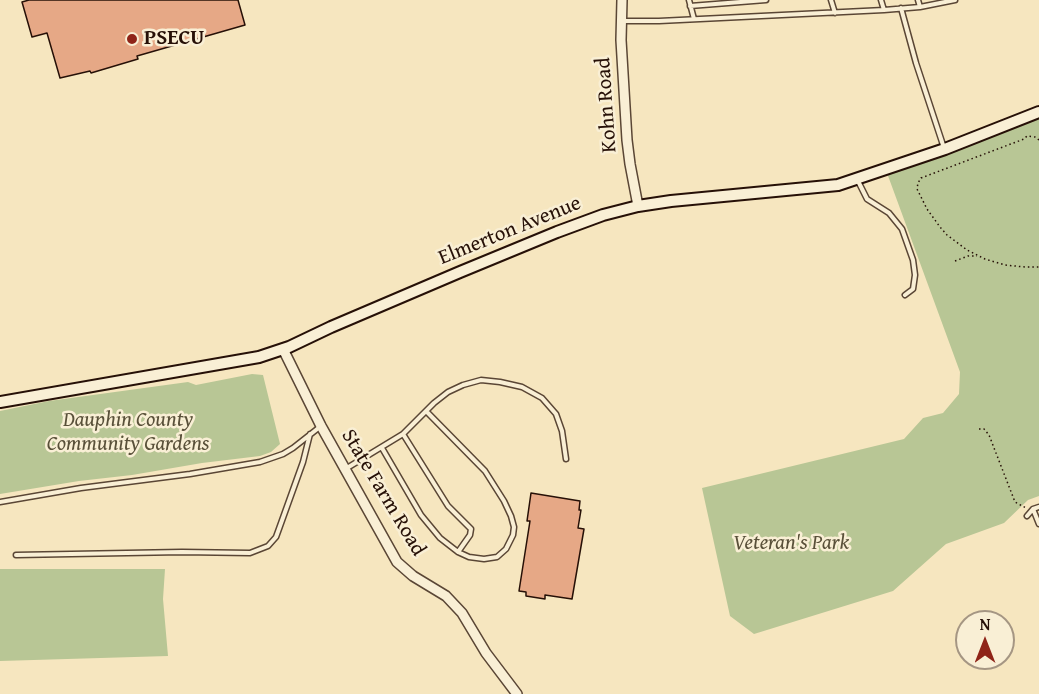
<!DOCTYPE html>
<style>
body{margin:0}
#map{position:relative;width:1039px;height:694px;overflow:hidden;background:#f6e6bf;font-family:"Gentium Book Plus",serif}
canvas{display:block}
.north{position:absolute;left:955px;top:610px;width:60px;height:60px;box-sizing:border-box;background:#f9efd5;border:2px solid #a59683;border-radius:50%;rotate:0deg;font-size:16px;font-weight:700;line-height:24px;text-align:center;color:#261007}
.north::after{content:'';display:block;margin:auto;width:21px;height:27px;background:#8f2418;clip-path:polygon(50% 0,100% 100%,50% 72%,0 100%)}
</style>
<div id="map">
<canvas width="1039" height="694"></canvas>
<div class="north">N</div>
</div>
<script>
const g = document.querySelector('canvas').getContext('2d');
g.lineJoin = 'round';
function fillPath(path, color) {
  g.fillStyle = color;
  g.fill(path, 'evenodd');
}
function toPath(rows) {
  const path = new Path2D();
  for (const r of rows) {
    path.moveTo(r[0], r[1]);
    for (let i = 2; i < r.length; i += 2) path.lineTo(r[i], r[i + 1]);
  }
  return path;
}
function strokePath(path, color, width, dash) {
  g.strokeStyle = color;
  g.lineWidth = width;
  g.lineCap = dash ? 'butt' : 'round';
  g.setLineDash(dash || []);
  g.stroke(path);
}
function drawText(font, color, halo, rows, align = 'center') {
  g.font = font + ' "Gentium Book Plus",serif';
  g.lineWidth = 5;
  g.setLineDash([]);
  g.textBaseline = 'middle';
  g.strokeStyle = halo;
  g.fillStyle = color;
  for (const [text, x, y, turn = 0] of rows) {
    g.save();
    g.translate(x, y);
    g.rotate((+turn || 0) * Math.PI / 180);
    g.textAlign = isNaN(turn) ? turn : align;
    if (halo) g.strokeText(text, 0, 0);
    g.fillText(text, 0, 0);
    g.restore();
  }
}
fillPath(toPath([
 [1039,117,1039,496,1028,500,1004,523,946,544,893,591,754,634,730,616,702,488,904,439,923,418,943,413,959,394,960,372,887,173],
 [252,374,263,375,280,444,271,452,260,456,202,463,132,475,79,481,0,494,0,411,49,401,188,382,196,385],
 [0,569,165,569,163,599,168,656,0,661]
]), '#b8c695');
const building = toPath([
 [29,0,238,0,245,25,137,56,138,59,91,73,90,71,60,78,47,33,32,37,22,2,29,0],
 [531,493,580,501,579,510,581,510,578,528,584,529,572,599,545,595,545,599,526,596,526,592,519,591,530,521,527,521,531,493]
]);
fillPath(building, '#e6a886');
strokePath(building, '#261007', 1.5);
const service = toPath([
 [689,0,694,19],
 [831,0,835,13],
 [918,0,920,7,955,0],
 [690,6,766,0],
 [901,8,916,63,944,148],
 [884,10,920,7],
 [621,21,659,21,884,10,881,0],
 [857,179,867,199,889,213,902,229,913,260,915,275,913,289,905,295],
 [403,434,448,506,471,529,470,535,458,552],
 [382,448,421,515,440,538,458,552,469,557,484,559,497,557,506,549,513,535,514,527,511,516,504,501,485,471,426,411],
 [347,468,403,434,434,403,448,392,463,385,481,380,500,382,522,387,542,398,556,414,562,431,566,459],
 [0,502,81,488,190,474,260,462,283,454,293,448,321,426],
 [1033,509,1039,524],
 [1027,516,1033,509,1039,507],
 [16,555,182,552,250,553,268,546,276,537,280,526,303,462,310,434]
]);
const tertiary = toPath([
 [622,0,621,40,627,140,630,164,638,206],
 [283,349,321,426,397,562,413,576,446,596,462,613,486,653,517,694]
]);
const secondary = toPath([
 [0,402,259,357,289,347,331,327,460,272,557,232,603,215,638,206,671,201,838,185,945,149,1039,112]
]);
strokePath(service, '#5a4635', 7);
strokePath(tertiary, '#5a4635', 12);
strokePath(secondary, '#261007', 14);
strokePath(toPath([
 [1039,140,1035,137,1027,136,1024,139,921,178,918,183,917,189,927,209,940,227,947,235,967,250,985,259,1005,265,1025,267,1039,267],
 [955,261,968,256,977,256],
 [979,429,984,429,989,435,1015,502,1026,508]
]), '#261007', 1.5, [1.5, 3]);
strokePath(service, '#f9efd5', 4);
strokePath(tertiary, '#f9efd5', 9);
strokePath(secondary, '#f9efd5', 10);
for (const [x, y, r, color] of [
 [132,39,6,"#8f2418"]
]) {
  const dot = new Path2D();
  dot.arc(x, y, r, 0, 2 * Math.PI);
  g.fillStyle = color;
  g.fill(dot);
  strokePath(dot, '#f9efd5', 2);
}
drawText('bold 21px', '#261007', '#f9efd5', [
 ["PSECU",144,39]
], 'left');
drawText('21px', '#261007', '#f9efd5', [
 ["Kohn Road",607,105,-94],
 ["Elmerton Avenue",510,231,-22],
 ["State Farm Road",383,493,59]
]);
drawText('italic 21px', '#595039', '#f9efd5', [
 ["Dauphin County",128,421],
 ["Community Gardens",128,445],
 ["Veteran's Park",791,544]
]);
</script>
